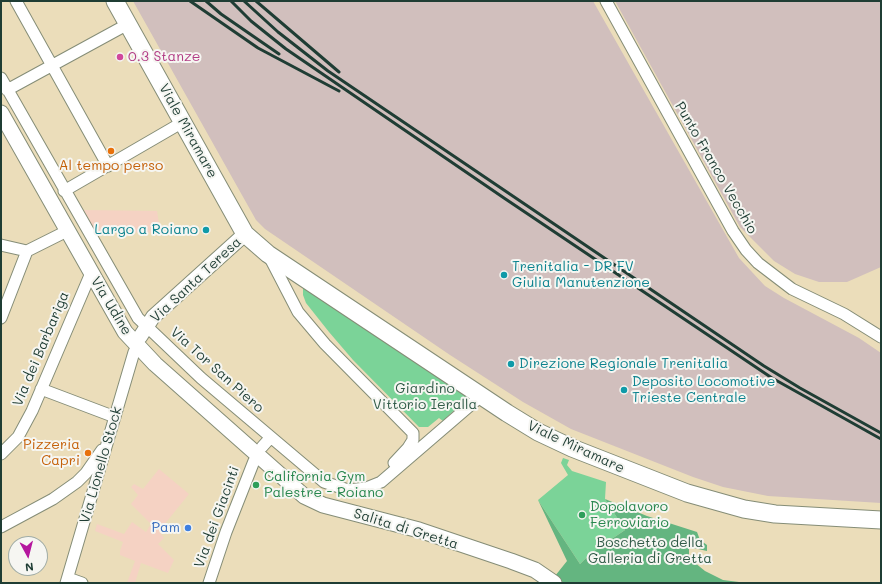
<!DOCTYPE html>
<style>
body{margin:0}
#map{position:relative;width:882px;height:584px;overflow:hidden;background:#ebddba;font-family:Mali,sans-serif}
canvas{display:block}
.frame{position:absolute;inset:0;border:2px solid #1f3d34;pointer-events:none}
.north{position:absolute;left:8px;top:536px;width:40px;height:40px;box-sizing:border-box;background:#f6f6f2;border:1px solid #a0aca6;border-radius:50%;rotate:173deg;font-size:11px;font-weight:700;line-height:16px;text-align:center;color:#1f3d34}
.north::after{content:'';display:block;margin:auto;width:14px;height:18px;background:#b5179e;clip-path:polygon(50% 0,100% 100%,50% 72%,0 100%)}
</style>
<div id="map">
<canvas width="882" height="584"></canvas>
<div class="frame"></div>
<div class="north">N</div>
</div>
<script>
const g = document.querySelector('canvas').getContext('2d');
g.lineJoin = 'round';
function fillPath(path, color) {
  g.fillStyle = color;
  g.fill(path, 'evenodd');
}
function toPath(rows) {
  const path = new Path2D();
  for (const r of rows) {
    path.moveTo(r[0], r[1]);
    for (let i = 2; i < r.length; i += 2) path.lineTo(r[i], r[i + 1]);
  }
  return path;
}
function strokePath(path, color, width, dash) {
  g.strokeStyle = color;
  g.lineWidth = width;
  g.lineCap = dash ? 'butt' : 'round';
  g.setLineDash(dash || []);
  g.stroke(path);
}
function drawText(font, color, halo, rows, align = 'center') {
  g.font = font + ' Mali,sans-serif';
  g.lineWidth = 4;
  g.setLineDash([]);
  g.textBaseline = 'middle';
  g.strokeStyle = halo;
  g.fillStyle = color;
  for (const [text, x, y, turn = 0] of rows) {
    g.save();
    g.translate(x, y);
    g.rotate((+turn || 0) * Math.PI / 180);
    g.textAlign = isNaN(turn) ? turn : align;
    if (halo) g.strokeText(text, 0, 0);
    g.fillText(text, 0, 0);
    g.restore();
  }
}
fillPath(toPath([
 [82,210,157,211,159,223,165,233,101,232,98,236],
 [159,469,189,494,159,531,164,538,158,544,174,560,168,573,141,563,135,583,127,583,135,561,120,555,120,551,123,542,95,531,97,524,124,534,132,522,146,532,151,524,131,504,138,495,131,487,134,484,143,489]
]), '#f5d2c3');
fillPath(toPath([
 [133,1,593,1,739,258,765,286,784,298,859,338,881,353,881,503,768,496,723,487,693,477,571,429,523,402,450,355,265,229,256,220],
 [615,1,881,1,881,267,847,282,819,282,795,274,774,261,740,227]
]), '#d1bfbd');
fillPath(toPath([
 [303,285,468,397,443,421,439,418,428,427,419,427,353,360,329,332,306,303,303,295],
 [563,458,569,460,567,465,572,471,606,482,605,499,625,530,591,553,580,564,538,500,568,475,561,463]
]), '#7bd398');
fillPath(toPath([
 [605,499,647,516,697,532,700,540,707,545,707,551,689,547,689,558,705,571,723,580,747,583,563,583,555,576,567,561,538,500,580,564,591,553,625,530]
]), '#64b580');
const minor = toPath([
 [16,1,108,166],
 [606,1,733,231,746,250,758,263,792,289,844,314,881,337],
 [1,78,138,318,201,378,324,482,348,490,366,488,381,482,481,396],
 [7,90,128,24],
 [64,191,183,122],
 [1,245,27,251],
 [269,256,298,312,325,344,413,433,413,440,408,448,394,463],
 [1,318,27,251,67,231],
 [41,389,115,417],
 [262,447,271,437],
 [1,454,18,437,32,411,91,273],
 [1,527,53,499,77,482,86,473,102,450],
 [68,578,82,583],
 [66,583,134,352],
 [209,583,226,532,254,461]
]);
const tertiary = toPath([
 [140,337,153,317,245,234]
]);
const secondary = toPath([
 [1,113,125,332,155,364,304,496,323,505,419,530,511,561,535,570,554,583]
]);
const primary = toPath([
 [115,1,245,234,268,254,507,413,538,432,572,448,687,493,744,509,775,514,881,520]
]);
strokePath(minor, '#858d77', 13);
strokePath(tertiary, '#858d77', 16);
strokePath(secondary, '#858d77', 17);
strokePath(primary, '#858d77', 19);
strokePath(minor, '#fff', 11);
strokePath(tertiary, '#fff', 14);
strokePath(secondary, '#fff', 15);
strokePath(primary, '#fff', 17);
strokePath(toPath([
 [190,1,258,48,339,91],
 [206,1,221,14,279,54],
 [231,1,251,21,286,49,504,198,772,378,881,439],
 [244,1,278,32,328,71,764,366,800,388,881,433],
 [256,1,339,72]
]), '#1f3d34', 3);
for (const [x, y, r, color] of [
 [120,57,4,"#d1479c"],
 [111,151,4,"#e8710a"],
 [206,230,4,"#0f9aa8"],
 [504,275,4,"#0f9aa8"],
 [511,364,4,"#0f9aa8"],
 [624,390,4,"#0f9aa8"],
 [88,453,4,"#e8710a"],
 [256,485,4,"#2e9e5b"],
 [582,515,4,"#2e9e5b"],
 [188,528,4,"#3f7fe0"]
]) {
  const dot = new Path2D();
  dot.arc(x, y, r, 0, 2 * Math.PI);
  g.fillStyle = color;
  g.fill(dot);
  strokePath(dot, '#f6f6f2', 1.5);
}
drawText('14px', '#b23c85', '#f6f6f2', [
 ["0.3 Stanze",128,57]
], 'left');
drawText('14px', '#1f3d34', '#f6f6f2', [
 ["Viale Miramare",188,131,61],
 ["Punto Franco Vecchio",716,168,60],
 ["Via Santa Teresa",196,280,-43],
 ["Via Udine",111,306,59],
 ["Via dei Barbariga",41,349,-67],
 ["Via Tor San Piero",217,370,42],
 ["Viale Miramare",576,447,25],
 ["Via Lionello Stock",101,465,-74],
 ["Via dei Giacinti",217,517,-70],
 ["Salita di Gretta",406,529,17]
]);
drawText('14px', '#c56008', '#f6f6f2', [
 ["Al tempo perso",111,166],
 ["Pizzeria",80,445,"right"],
 ["Capri",80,461,"right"]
]);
drawText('14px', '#0d838f', '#f6f6f2', [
 ["Largo a Roiano",198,230,"right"],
 ["Trenitalia - DR FV",512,267],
 ["Giulia Manutenzione",512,283],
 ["Direzione Regionale Trenitalia",519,364],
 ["Deposito Locomotive",632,382],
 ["Trieste Centrale",632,398]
], 'left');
drawText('14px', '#315b48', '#f6f6f2', [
 ["Giardino",425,389],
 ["Vittorio Ieralla",425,405],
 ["Boschetto della",650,543],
 ["Galleria di Gretta",650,559]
]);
drawText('14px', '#27864d', '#f6f6f2', [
 ["California Gym",264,477],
 ["Palestre - Roiano",264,493],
 ["Dopolavoro",590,507],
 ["Ferroviario",590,523]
], 'left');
drawText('14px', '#366cbe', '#f6f6f2', [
 ["Pam",180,528]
], 'right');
</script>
